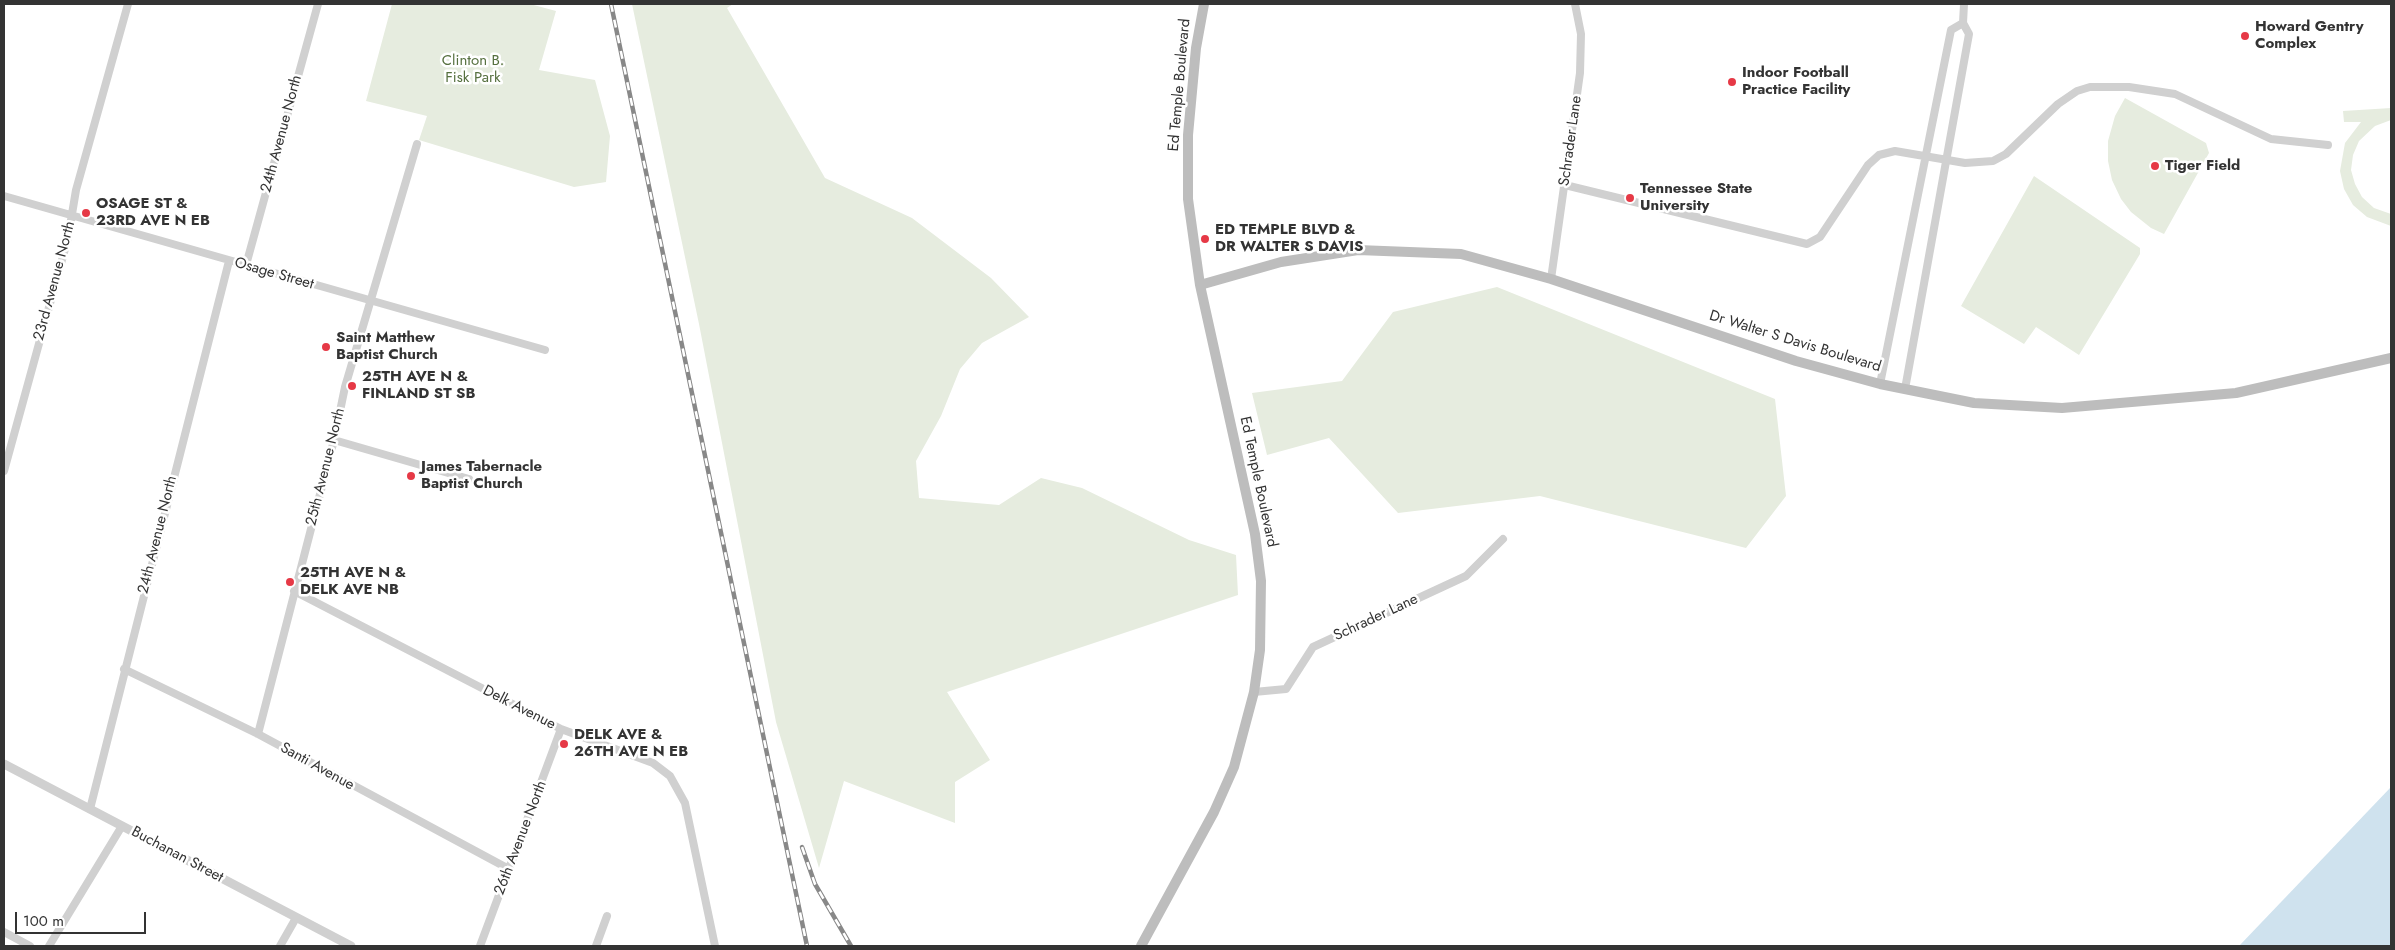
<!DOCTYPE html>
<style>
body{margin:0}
#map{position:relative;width:2395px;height:950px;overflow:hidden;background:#fff;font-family:Jost,sans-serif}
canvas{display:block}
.frame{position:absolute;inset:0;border:5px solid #333;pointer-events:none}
.scale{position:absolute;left:15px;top:912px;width:131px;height:22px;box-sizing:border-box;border:2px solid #333;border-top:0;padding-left:6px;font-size:15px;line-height:18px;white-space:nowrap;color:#333;-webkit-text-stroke:4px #fff;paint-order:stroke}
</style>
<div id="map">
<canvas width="2395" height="950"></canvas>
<div class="frame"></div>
<div class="scale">100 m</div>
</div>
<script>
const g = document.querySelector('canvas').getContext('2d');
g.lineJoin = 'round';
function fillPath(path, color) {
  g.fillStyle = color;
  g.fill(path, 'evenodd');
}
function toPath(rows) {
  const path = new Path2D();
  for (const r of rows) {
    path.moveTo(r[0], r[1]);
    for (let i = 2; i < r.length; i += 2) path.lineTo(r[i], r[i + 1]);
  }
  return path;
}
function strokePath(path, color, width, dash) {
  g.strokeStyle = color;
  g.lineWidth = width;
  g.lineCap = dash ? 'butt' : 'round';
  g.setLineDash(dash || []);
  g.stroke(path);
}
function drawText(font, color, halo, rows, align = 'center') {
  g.font = font + ' Jost,sans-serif';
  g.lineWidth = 5;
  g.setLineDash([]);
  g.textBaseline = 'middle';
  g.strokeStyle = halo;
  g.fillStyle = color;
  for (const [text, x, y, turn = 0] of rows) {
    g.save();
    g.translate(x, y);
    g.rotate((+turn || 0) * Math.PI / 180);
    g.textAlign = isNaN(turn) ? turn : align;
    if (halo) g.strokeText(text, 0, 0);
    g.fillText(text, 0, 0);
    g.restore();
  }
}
fillPath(toPath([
 [392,4,530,4,556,11,539,70,595,80,610,136,606,182,574,187,419,140,427,116,366,101],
 [632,4,733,4,727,8,825,178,912,218,991,278,1029,317,982,343,960,369,941,416,916,461,919,498,999,505,1041,478,1082,488,1189,540,1236,555,1238,595,947,692,990,760,955,782,955,823,844,781,819,868,776,722,699,324],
 [2125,98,2206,143,2209,153,2164,234,2151,228,2131,212,2121,199,2112,180,2108,161,2108,141,2115,116],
 [2391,108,2391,120,2375,126,2359,141,2353,155,2351,170,2355,184,2362,197,2374,208,2391,214,2391,226,2367,217,2353,205,2344,189,2340,171,2345,143,2361,122,2344,122,2343,111],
 [2034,176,2140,248,2140,254,2079,355,2036,327,2024,344,1961,306],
 [1497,287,1775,399,1786,496,1746,548,1540,496,1398,513,1329,438,1267,455,1252,393,1342,381,1393,312]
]), '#e6ecdf');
fillPath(toPath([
 [2391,787,2391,946,2239,946]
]), '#cfe2ee');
strokePath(toPath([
 [1565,185,1807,244,1820,237,1868,165,1879,155,1895,151,1965,163,1993,161,2006,154,2058,104,2077,91,2090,87,2129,87,2175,94,2271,139,2328,145],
 [4,196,545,350],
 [246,265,318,4],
 [1551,279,1580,73,1581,34,1575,4],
 [1880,384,1951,30,1963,23],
 [1905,389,1969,34,1963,23,1964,4],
 [334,440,469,479],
 [4,471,68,238,76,190,128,4],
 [294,591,561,729,653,763,670,776,685,803,715,946],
 [124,669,258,734,509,869],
 [1254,692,1286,689,1313,647,1466,576,1503,539],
 [258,734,334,440,345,387,417,144],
 [90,809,229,261],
 [4,932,30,946],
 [49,946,122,826],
 [280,946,296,918],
 [480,946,561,729],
 [596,946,607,916]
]), '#d0d0d0', 8);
strokePath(toPath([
 [4,764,351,946]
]), '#d0d0d0', 9);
strokePath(toPath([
 [1200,285,1281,262,1358,250,1461,254,1551,279,1796,361,1880,384,1974,403,2062,408,2236,393,2391,358],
 [1141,946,1214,812,1234,767,1254,692,1260,650,1261,581,1255,534,1200,285,1188,199,1188,135,1196,48,1204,4]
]), '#bdbdbd', 10);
const rail = toPath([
 [611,4,807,946],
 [802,847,815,884,851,946]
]);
strokePath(rail, '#888', 4.5);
strokePath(rail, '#fff', 2.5, [8]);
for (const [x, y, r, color] of [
 [2245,36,5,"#e63946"],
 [1732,82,5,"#e63946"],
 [2155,166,5,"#e63946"],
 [1630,198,5,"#e63946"],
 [86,213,5,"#e63946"],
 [1205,239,5,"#e63946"],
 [326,347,5,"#e63946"],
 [352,386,5,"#e63946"],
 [411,476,5,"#e63946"],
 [290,582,5,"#e63946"],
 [564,744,5,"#e63946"]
]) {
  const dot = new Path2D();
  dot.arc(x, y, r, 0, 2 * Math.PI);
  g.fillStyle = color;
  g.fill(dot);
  strokePath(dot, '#fff', 2);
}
drawText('bold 15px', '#333', '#fff', [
 ["Howard Gentry",2255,27],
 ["Complex",2255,44],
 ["Indoor Football",1742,73],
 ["Practice Facility",1742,90],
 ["Tiger Field",2165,166],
 ["Tennessee State",1640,189],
 ["University",1640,206],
 ["OSAGE ST &",96,204],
 ["23RD AVE N EB",96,221],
 ["ED TEMPLE BLVD &",1215,230],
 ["DR WALTER S DAVIS",1215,247],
 ["Saint Matthew",336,338],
 ["Baptist Church",336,355],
 ["25TH AVE N &",362,377],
 ["FINLAND ST SB",362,394],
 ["James Tabernacle",421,467],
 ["Baptist Church",421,484],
 ["25TH AVE N &",300,573],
 ["DELK AVE NB",300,590],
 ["DELK AVE &",574,735],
 ["26TH AVE N EB",574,752]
], 'left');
drawText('15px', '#56703f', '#fff', [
 ["Clinton B.",473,61],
 ["Fisk Park",473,78]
]);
drawText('15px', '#333', '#fff', [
 ["Ed Temple Boulevard",1180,85,-85],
 ["24th Avenue North",282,134,-75],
 ["Schrader Lane",1571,141,-82],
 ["Osage Street",274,274,16],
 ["23rd Avenue North",55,281,-75],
 ["Dr Walter S Davis Boulevard",1795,342,17],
 ["25th Avenue North",326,467,-76],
 ["Ed Temple Boulevard",1258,482,78],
 ["24th Avenue North",158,535,-76],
 ["Schrader Lane",1376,618,-25],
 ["Delk Avenue",519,708,27],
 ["Santi Avenue",317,767,29],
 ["26th Avenue North",521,838,-69],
 ["Buchanan Street",177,855,28]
]);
</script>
